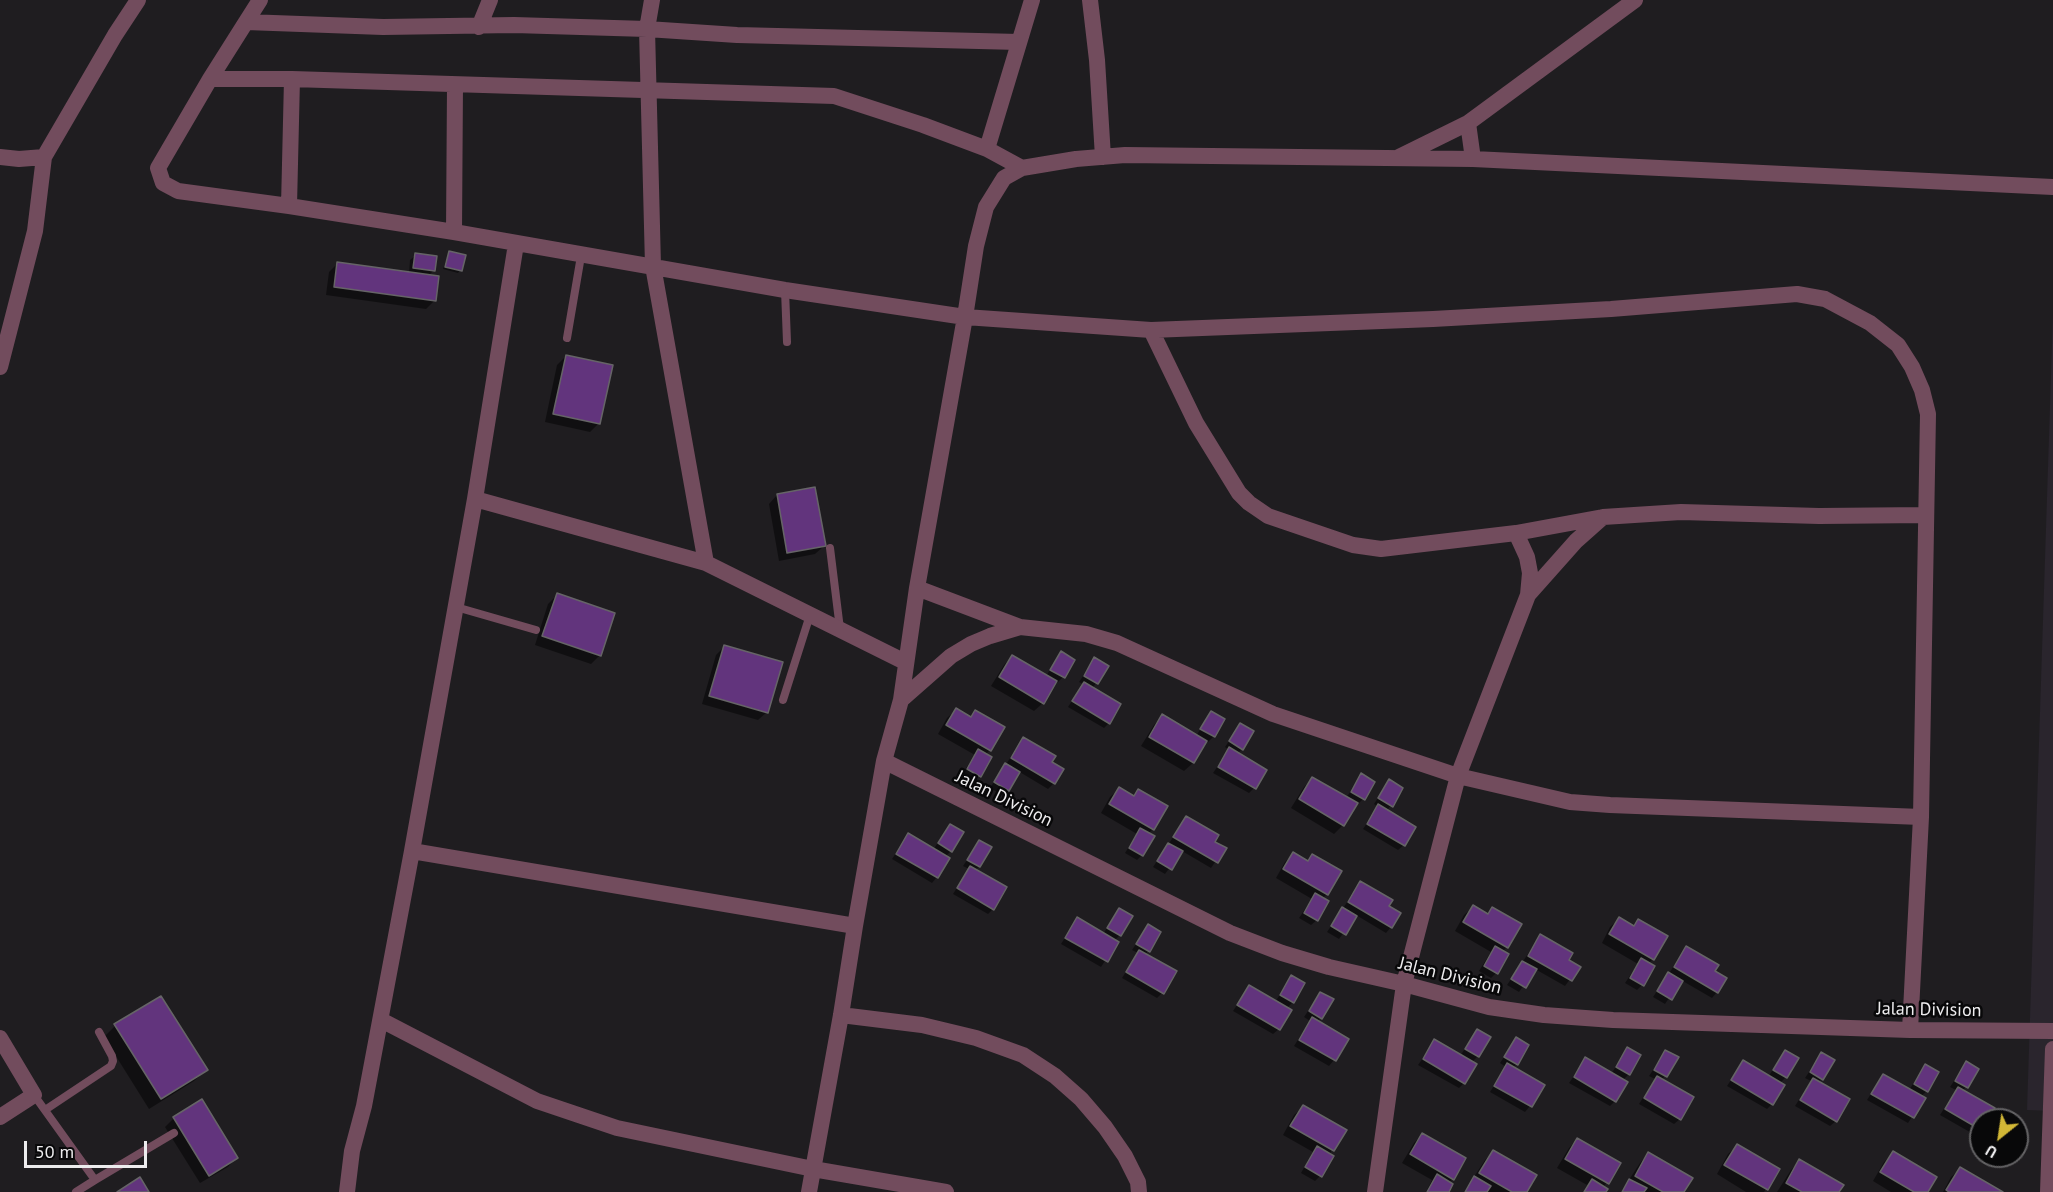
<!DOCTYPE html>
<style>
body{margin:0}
#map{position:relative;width:2053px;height:1192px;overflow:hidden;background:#1f1d20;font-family:"PT Sans",sans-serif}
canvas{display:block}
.north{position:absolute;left:1969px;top:1108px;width:60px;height:60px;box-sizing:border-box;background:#080809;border:2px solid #646365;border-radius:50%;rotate:210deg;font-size:16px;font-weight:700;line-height:24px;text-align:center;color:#edecee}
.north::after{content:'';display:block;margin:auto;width:21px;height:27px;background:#d2b736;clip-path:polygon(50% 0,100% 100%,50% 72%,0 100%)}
.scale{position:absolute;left:24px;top:1141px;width:123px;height:27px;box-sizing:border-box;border:3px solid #edecee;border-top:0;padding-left:8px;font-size:18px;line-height:21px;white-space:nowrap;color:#edecee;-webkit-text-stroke:4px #080809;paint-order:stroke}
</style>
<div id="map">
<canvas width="2053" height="1192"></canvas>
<div class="north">U</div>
<div class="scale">50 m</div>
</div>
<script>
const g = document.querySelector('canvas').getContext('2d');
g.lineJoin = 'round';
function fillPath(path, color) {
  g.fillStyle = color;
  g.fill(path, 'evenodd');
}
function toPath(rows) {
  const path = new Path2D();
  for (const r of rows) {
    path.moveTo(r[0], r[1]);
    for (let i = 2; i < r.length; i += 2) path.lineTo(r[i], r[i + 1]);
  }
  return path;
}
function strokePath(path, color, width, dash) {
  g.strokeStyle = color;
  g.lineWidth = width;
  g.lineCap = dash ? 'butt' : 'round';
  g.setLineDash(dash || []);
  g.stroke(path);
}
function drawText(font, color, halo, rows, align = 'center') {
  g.font = font + ' "PT Sans",sans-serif';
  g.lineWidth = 5;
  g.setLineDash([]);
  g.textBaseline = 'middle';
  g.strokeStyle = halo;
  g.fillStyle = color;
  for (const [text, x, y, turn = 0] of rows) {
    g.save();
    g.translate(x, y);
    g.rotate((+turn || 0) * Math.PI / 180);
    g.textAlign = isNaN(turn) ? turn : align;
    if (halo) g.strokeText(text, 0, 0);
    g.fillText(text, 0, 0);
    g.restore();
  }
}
fillPath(toPath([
 [2053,314,2053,1111,2027,1110]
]), '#2a252d');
fillPath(toPath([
 [449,252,460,270,458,273,443,269],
 [416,255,434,270,428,276,435,300,426,309,326,295,329,272,338,263,409,273,410,260],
 [566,356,599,423,590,432,545,422,557,365],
 [777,495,824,546,815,554,779,561,769,504],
 [557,595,600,655,591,664,535,645,548,604],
 [724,647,767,712,758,720,702,704,716,655],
 [1061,653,1063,677,1058,682,1056,681,1043,703,1034,711,991,686,1004,665,1012,656,1046,676],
 [1095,659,1107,666,1092,689,1109,723,1104,728,1068,707,1083,684,1079,682],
 [956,710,970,717,976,711,990,750,985,755,979,776,974,781,962,774,975,755,938,734,947,718],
 [1211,713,1223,720,1214,736,1208,742,1206,741,1193,763,1184,771,1141,746,1154,725,1162,716,1196,736],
 [1240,725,1242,749,1237,754,1254,788,1249,793,1213,773,1229,750,1225,747],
 [1023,739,1050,763,1054,783,1048,789,1018,771,1002,795,990,788],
 [1362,775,1363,799,1358,804,1356,803,1343,825,1334,834,1291,808,1304,787,1312,779,1346,798],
 [1389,781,1401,789,1387,811,1404,845,1398,850,1363,829,1378,807,1374,804],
 [1119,789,1132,797,1138,791,1153,829,1148,834,1142,855,1137,860,1125,853,1137,834,1101,813,1110,797],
 [1186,818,1213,842,1224,849,1211,868,1182,851,1165,874,1153,867],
 [950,825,951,851,945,857,937,877,932,883,892,859,908,835,933,850],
 [979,842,979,867,975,870,993,909,988,914,953,894,969,869,963,866],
 [1293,854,1307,861,1312,856,1327,894,1322,899,1317,920,1311,925,1299,918,1312,899,1276,878,1285,862],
 [1360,883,1387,907,1391,927,1386,933,1356,915,1339,939,1327,932],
 [1473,907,1486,914,1492,909,1507,947,1502,952,1496,973,1491,978,1479,971,1491,952,1455,931,1464,915],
 [1119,910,1120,935,1114,941,1117,943,1101,967,1061,944,1077,919,1103,934],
 [1619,919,1632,926,1638,921,1653,959,1648,964,1642,985,1637,990,1625,983,1638,964,1602,943,1610,927],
 [1148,926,1148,951,1145,955,1162,993,1157,998,1122,978,1138,953,1132,950],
 [1540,936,1567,960,1579,967,1565,986,1535,969,1519,992,1507,985],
 [1686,948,1713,972,1717,992,1712,998,1681,980,1665,1004,1653,997],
 [1292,977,1303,984,1293,1002,1287,1008,1279,1029,1273,1034,1233,1011,1249,987,1275,1002],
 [1320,993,1321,1018,1317,1022,1347,1039,1334,1060,1329,1066,1294,1046,1310,1021,1304,1017],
 [115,1026,206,1070,194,1081,149,1109,104,1037],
 [1477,1031,1478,1056,1472,1062,1464,1083,1459,1088,1418,1065,1435,1041,1460,1056],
 [1516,1039,1517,1064,1512,1068,1542,1085,1530,1106,1525,1112,1490,1092,1506,1067,1500,1063],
 [1628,1049,1629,1074,1623,1080,1615,1101,1610,1106,1569,1083,1586,1059,1611,1074],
 [1665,1052,1676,1058,1662,1080,1680,1119,1674,1124,1639,1104,1655,1079,1649,1076],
 [1785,1052,1786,1077,1780,1083,1772,1104,1767,1109,1727,1086,1743,1062,1768,1077],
 [1821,1054,1822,1079,1818,1082,1836,1121,1830,1126,1795,1106,1811,1081,1805,1078],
 [1966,1063,1977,1069,1963,1091,1986,1120,1981,1120,1981,1129,1975,1135,1940,1115,1956,1090,1950,1087],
 [1925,1066,1927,1091,1920,1097,1924,1099,1908,1123,1867,1100,1883,1075,1909,1090],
 [1303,1107,1344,1131,1329,1155,1320,1176,1315,1181,1301,1173,1313,1152,1283,1135,1294,1115],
 [174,1118,236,1158,228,1167,200,1183,165,1127],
 [1422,1135,1453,1179,1448,1183,1447,1192,1426,1192,1432,1180,1402,1163,1414,1143],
 [1577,1140,1619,1164,1603,1188,1604,1192,1583,1192,1587,1185,1557,1168,1569,1148],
 [1737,1146,1778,1170,1764,1192,1746,1192,1717,1174,1728,1154],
 [1493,1152,1526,1192,1464,1192,1485,1160],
 [1893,1153,1926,1192,1891,1192,1873,1181,1884,1162],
 [1648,1154,1683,1192,1621,1192,1640,1163],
 [1800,1161,1838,1192,1777,1192,1791,1170],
 [1960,1169,2000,1192,1943,1192,1951,1177]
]), '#0007');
const building = toPath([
 [449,251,466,255,462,271,445,267,449,251],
 [415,253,437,256,435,271,413,268,415,253],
 [337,262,439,276,436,301,334,287,337,262],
 [566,355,613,365,600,424,553,414,566,355],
 [815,487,826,546,787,553,777,494,815,487],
 [557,593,615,613,601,656,542,636,557,593],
 [724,645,783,662,768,713,709,696,724,645],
 [1061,651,1075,660,1065,678,1050,670,1061,651],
 [1012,655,1057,681,1044,704,999,677,1012,655],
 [1094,657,1109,666,1098,684,1084,676,1094,657],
 [1084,682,1121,704,1110,724,1072,701,1084,682],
 [956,708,971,717,975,710,1005,727,991,751,946,725,956,708],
 [1211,711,1225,719,1215,737,1200,729,1211,711],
 [1162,714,1207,741,1194,763,1149,737,1162,714],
 [1240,723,1254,731,1243,750,1229,741,1240,723],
 [1023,737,1056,756,1052,762,1064,769,1055,784,1011,758,1023,737],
 [1229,747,1267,770,1256,789,1218,767,1229,747],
 [978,749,992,757,981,777,967,769,978,749],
 [1005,763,1020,772,1009,791,994,782,1005,763],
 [1361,773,1375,782,1365,800,1351,792,1361,773],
 [1312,777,1358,803,1344,826,1299,799,1312,777],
 [1389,779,1403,788,1393,807,1378,798,1389,779],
 [1119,787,1134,796,1138,789,1168,806,1154,830,1109,804,1119,787],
 [1378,804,1416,827,1405,846,1367,824,1378,804],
 [1186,816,1219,835,1215,842,1227,848,1218,863,1173,837,1186,816],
 [950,824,964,832,952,852,938,843,950,824],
 [1140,828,1155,836,1143,856,1129,848,1140,828],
 [908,833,950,858,938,878,896,854,908,833],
 [979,840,992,847,980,867,967,860,979,840],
 [1168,843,1183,851,1172,870,1157,861,1168,843],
 [1293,852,1308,861,1312,854,1342,871,1328,895,1283,869,1293,852],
 [970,866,1007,887,994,910,957,888,970,866],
 [1360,881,1393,900,1389,906,1401,913,1392,928,1348,902,1360,881],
 [1315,893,1329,901,1318,921,1304,913,1315,893],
 [1473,905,1488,914,1492,907,1522,924,1508,948,1463,922,1473,905],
 [1342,907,1357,916,1346,935,1331,926,1342,907],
 [1119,908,1133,916,1121,936,1107,928,1119,908],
 [1077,917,1119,942,1108,962,1065,938,1077,917],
 [1619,917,1634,926,1638,919,1668,936,1654,960,1609,934,1619,917],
 [1148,924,1161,932,1150,952,1136,944,1148,924],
 [1540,934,1573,953,1569,960,1581,967,1572,981,1528,956,1540,934],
 [1495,946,1509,954,1498,974,1484,966,1495,946],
 [1686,946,1719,965,1715,971,1727,978,1718,993,1674,967,1686,946],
 [1139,950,1177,971,1164,994,1126,972,1139,950],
 [1641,958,1655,966,1644,986,1630,978,1641,958],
 [1522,961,1537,969,1526,988,1511,979,1522,961],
 [1668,972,1683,981,1672,1000,1657,991,1668,972],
 [1291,975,1305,983,1294,1003,1280,995,1291,975],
 [1249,985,1292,1010,1280,1030,1237,1005,1249,985],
 [1320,992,1334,999,1322,1019,1309,1011,1320,992],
 [161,996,208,1070,161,1099,114,1024,161,996],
 [1312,1017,1349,1039,1336,1061,1299,1040,1312,1017],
 [1477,1029,1491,1037,1479,1057,1465,1049,1477,1029],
 [1516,1037,1529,1045,1518,1065,1504,1057,1516,1037],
 [1434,1039,1477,1064,1465,1084,1423,1059,1434,1039],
 [1627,1047,1641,1055,1630,1075,1616,1067,1627,1047],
 [1665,1050,1679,1057,1667,1077,1654,1070,1665,1050],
 [1785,1050,1799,1058,1787,1078,1773,1070,1785,1050],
 [1821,1052,1835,1060,1823,1080,1810,1072,1821,1052],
 [1585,1057,1628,1082,1616,1102,1574,1077,1585,1057],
 [1743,1060,1785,1085,1773,1105,1731,1080,1743,1060],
 [1966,1061,1979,1069,1968,1088,1955,1081,1966,1061],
 [1507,1063,1545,1085,1532,1107,1494,1086,1507,1063],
 [1925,1064,1939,1072,1928,1092,1914,1084,1925,1064],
 [1883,1074,1926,1098,1914,1118,1871,1094,1883,1074],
 [1657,1076,1694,1097,1681,1120,1644,1098,1657,1076],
 [1813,1078,1850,1099,1837,1122,1800,1100,1813,1078],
 [1958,1087,1995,1108,1988,1120,1981,1120,1981,1130,1945,1109,1958,1087],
 [202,1099,238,1158,209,1176,173,1117,202,1099],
 [1303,1105,1347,1130,1334,1151,1290,1126,1303,1105],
 [1422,1133,1466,1158,1454,1180,1410,1154,1422,1133],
 [1577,1138,1621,1163,1609,1184,1565,1159,1577,1138],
 [1737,1144,1780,1169,1768,1190,1724,1165,1737,1144],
 [1317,1146,1334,1156,1322,1177,1305,1167,1317,1146],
 [1493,1150,1537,1175,1527,1192,1512,1192,1479,1173,1493,1150],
 [1893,1151,1937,1177,1928,1192,1914,1192,1880,1172,1893,1151],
 [1648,1152,1693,1178,1684,1192,1663,1192,1635,1176,1648,1152],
 [1799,1159,1844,1185,1839,1192,1802,1192,1786,1183,1799,1159],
 [1960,1167,2003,1192,1949,1192,1946,1190,1960,1167],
 [1437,1174,1453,1184,1449,1192,1427,1192,1437,1174],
 [1474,1176,1491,1186,1487,1192,1465,1192,1474,1176],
 [140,1177,149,1192,117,1192,140,1177],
 [1592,1179,1608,1189,1606,1192,1584,1192,1592,1179],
 [1629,1179,1647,1188,1644,1192,1622,1192,1629,1179]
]);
fillPath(building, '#62347d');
strokePath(building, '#666467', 1.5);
strokePath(toPath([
 [785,290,787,342],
 [567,338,581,256],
 [830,548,840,629],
 [456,607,536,630],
 [783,700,810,615],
 [34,1095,95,1180,76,1192],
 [45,1110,111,1066,113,1061,112,1056,99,1032],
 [95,1180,174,1133]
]), '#724c5d', 8);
strokePath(toPath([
 [652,0,647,29,653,266,706,563],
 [1090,0,1097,60,1103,157],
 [246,22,260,0],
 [479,27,490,0],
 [1019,42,737,35,647,29,514,25,383,27,246,22,210,79,158,168,163,183,178,191,289,206,454,232,785,290,965,317,1151,330,1433,319,1611,309,1797,294,1825,299,1870,323,1898,345,1912,367,1922,390,1928,414,1921,817,1910,1030],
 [210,79,292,79,834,96,923,125,987,149,1022,168],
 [1468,123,1473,159],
 [987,149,1032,0],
 [0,157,19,159,44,157],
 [1399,157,1468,123,1635,0],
 [289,206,292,79],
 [454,232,455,85],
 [1151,330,1196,423,1239,493,1249,503,1268,516,1353,545,1381,549,1516,533,1603,517,1681,512,1819,516,1926,515],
 [0,367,35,231,44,157,115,35,138,0],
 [475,499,706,563,905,662],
 [917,588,1020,627],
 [1528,595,1576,541,1603,517],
 [901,700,951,656,971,644,990,636,1020,627,1086,634,1117,643,1273,714,1458,776,1570,802,1610,805,1921,817],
 [884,761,1230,933,1282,953,1329,967,1404,984,1489,1007,1544,1015,1613,1020,1910,1030,2053,1031],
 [412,851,855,926],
 [841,1015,922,1025,976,1038,1023,1055,1055,1076,1081,1099,1105,1127,1125,1156,1138,1182,1139,1192],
 [381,1020,537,1101,617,1128,813,1169,946,1192],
 [0,1038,34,1095,0,1117],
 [347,1192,352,1151,364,1106,412,851,475,499,516,244],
 [809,1192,841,1015,855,926,884,761,901,700,917,588,965,317,976,246,986,207,1004,178,1022,168,1076,159,1125,155,1473,159,2053,187],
 [1375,1192,1404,984,1458,776,1528,595,1530,573,1527,557,1516,533],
 [2048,1192,2053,1049]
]), '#724c5d', 16);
drawText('18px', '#edecee', '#080809', [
 ["Jalan Division",1004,799,26],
 ["Jalan Division",1450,976,14],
 ["Jalan Division",1929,1010,1]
]);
</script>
